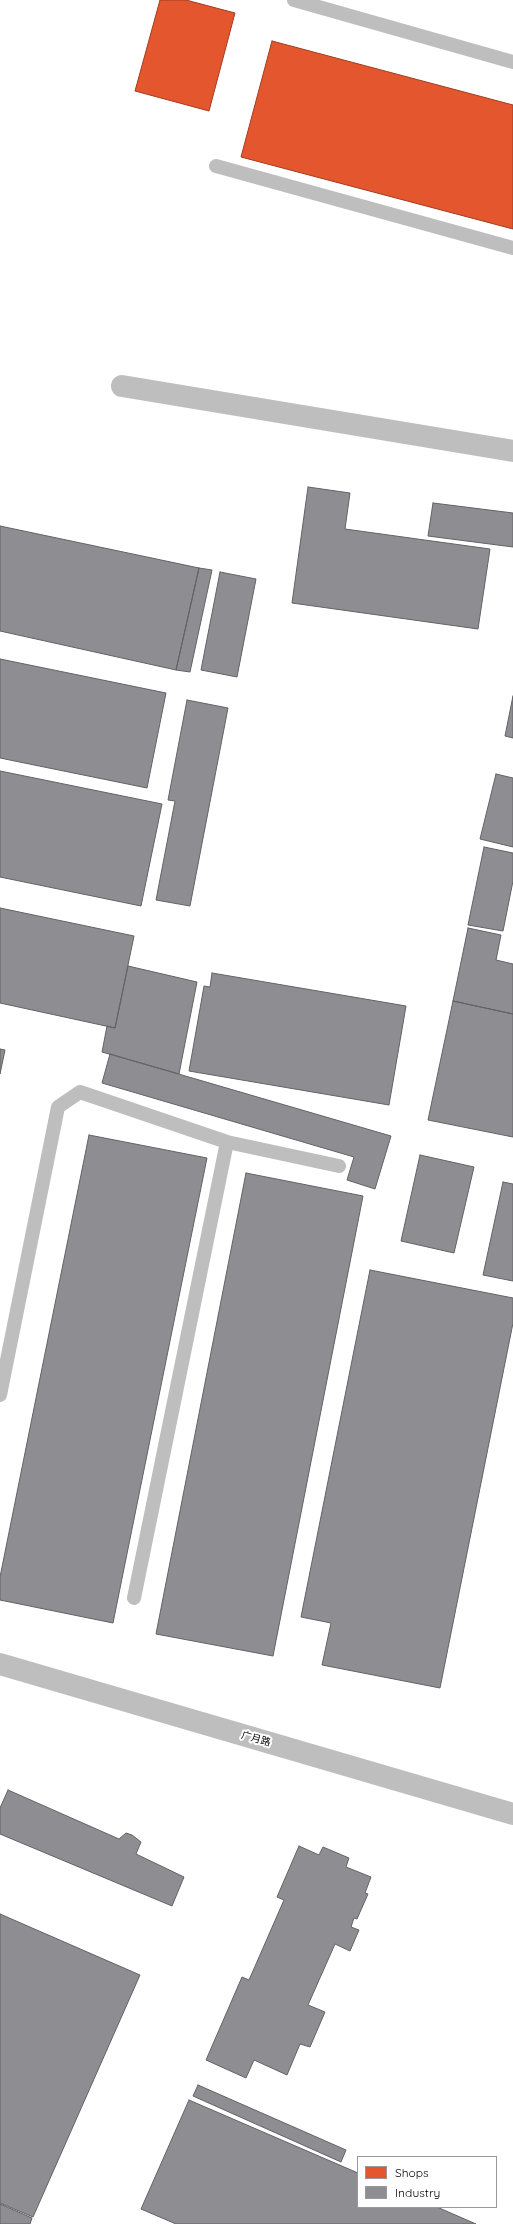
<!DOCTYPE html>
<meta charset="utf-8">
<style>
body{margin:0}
#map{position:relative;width:513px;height:2224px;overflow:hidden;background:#fff;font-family:Quicksand,sans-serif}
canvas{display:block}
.legend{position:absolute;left:357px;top:2156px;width:140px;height:52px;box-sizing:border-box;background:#fff;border:1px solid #999;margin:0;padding:5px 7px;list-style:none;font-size:12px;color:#000}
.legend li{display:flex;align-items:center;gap:8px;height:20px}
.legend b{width:20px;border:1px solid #999}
</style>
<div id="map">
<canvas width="513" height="2224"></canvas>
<ul class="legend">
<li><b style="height:11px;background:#e4572e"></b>Shops</li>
<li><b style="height:11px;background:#8d8d92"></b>Industry</li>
</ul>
</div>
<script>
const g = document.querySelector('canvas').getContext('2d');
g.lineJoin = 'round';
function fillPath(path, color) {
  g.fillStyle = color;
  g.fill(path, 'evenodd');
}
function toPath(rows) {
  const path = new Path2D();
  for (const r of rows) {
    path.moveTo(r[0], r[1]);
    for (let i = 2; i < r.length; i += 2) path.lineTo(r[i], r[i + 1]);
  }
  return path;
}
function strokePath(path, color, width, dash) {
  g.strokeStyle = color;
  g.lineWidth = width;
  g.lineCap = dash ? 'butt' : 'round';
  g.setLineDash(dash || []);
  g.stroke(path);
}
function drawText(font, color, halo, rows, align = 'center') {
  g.font = font + ' Quicksand,"Noto Sans SC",sans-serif';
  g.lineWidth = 4;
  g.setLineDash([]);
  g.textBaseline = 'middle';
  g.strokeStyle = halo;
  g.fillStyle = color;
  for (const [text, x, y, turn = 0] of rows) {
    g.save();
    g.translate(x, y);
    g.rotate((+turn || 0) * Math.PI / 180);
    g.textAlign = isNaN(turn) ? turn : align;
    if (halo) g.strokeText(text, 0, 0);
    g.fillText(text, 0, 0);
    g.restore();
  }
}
const shops = toPath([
 [160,0,186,0,235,13,209,111,135,91,160,0],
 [272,41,513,105,513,229,241,157,272,41]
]);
fillPath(shops, '#e4572e');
strokePath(shops, '#a03d20', 1);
const industry = toPath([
 [308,487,350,493,345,529,490,549,478,629,292,603,308,487],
 [433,503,513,513,513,547,428,536,433,503],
 [0,526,199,568,176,670,0,631,0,526],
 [199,568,212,570,190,672,176,670,199,568],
 [220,572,256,579,237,677,201,670,220,572],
 [0,659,166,693,147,788,0,758,0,659],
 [513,696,513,738,505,736,513,696],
 [187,700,228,708,190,906,156,900,175,801,168,800,187,700],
 [0,771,162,804,141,906,0,877,0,771],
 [496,774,513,778,513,847,480,839,496,774],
 [484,847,513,853,513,881,503,931,468,925,484,847],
 [0,908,134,936,115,1028,0,1003,0,908],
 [468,928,501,935,496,960,513,964,513,1014,453,1001,468,928],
 [128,966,197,982,179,1074,102,1052,107,1026,115,1028,128,966],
 [212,973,406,1006,389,1105,189,1071,204,986,210,987,212,973],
 [453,1001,513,1014,513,1137,428,1120,453,1001],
 [0,1049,5,1050,0,1074,0,1049],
 [110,1054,391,1136,375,1189,347,1180,354,1157,102,1083,110,1054],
 [89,1135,207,1158,113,1623,0,1600,0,1577,89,1135],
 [420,1155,474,1167,454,1253,401,1241,420,1155],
 [246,1173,363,1196,273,1656,156,1634,246,1173],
 [503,1182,513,1184,513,1281,483,1275,503,1182],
 [370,1270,513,1298,513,1323,440,1688,322,1665,331,1623,301,1617,370,1270],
 [8,1790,119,1839,126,1833,132,1835,141,1842,136,1854,184,1877,172,1906,0,1834,0,1808,8,1790],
 [299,1846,319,1855,323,1847,349,1858,346,1867,371,1877,365,1893,368,1894,357,1919,354,1918,351,1927,359,1930,350,1951,335,1944,308,2005,325,2012,310,2047,300,2044,287,2075,254,2060,246,2078,206,2060,242,1977,249,1980,284,1900,277,1897,299,1846],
 [0,1914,140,1975,33,2217,0,2203,0,1914],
 [198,2085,346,2150,341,2162,193,2096,198,2085],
 [189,2100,358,2173,358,2207,437,2207,476,2224,176,2224,141,2209,189,2100],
 [0,2204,32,2218,30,2224,0,2224,0,2204]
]);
fillPath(industry, '#8d8d92');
strokePath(industry, '#636366', 1);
strokePath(toPath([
 [294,0,513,62],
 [216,166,513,248],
 [0,1395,58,1107,80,1092,227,1142,339,1166],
 [134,1598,227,1142]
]), '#bebebe', 14);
strokePath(toPath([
 [122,386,513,451],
 [0,1664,513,1814]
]), '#bebebe', 22);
drawText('10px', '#000', '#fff', [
 ["广月路",256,1739,16]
]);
</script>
